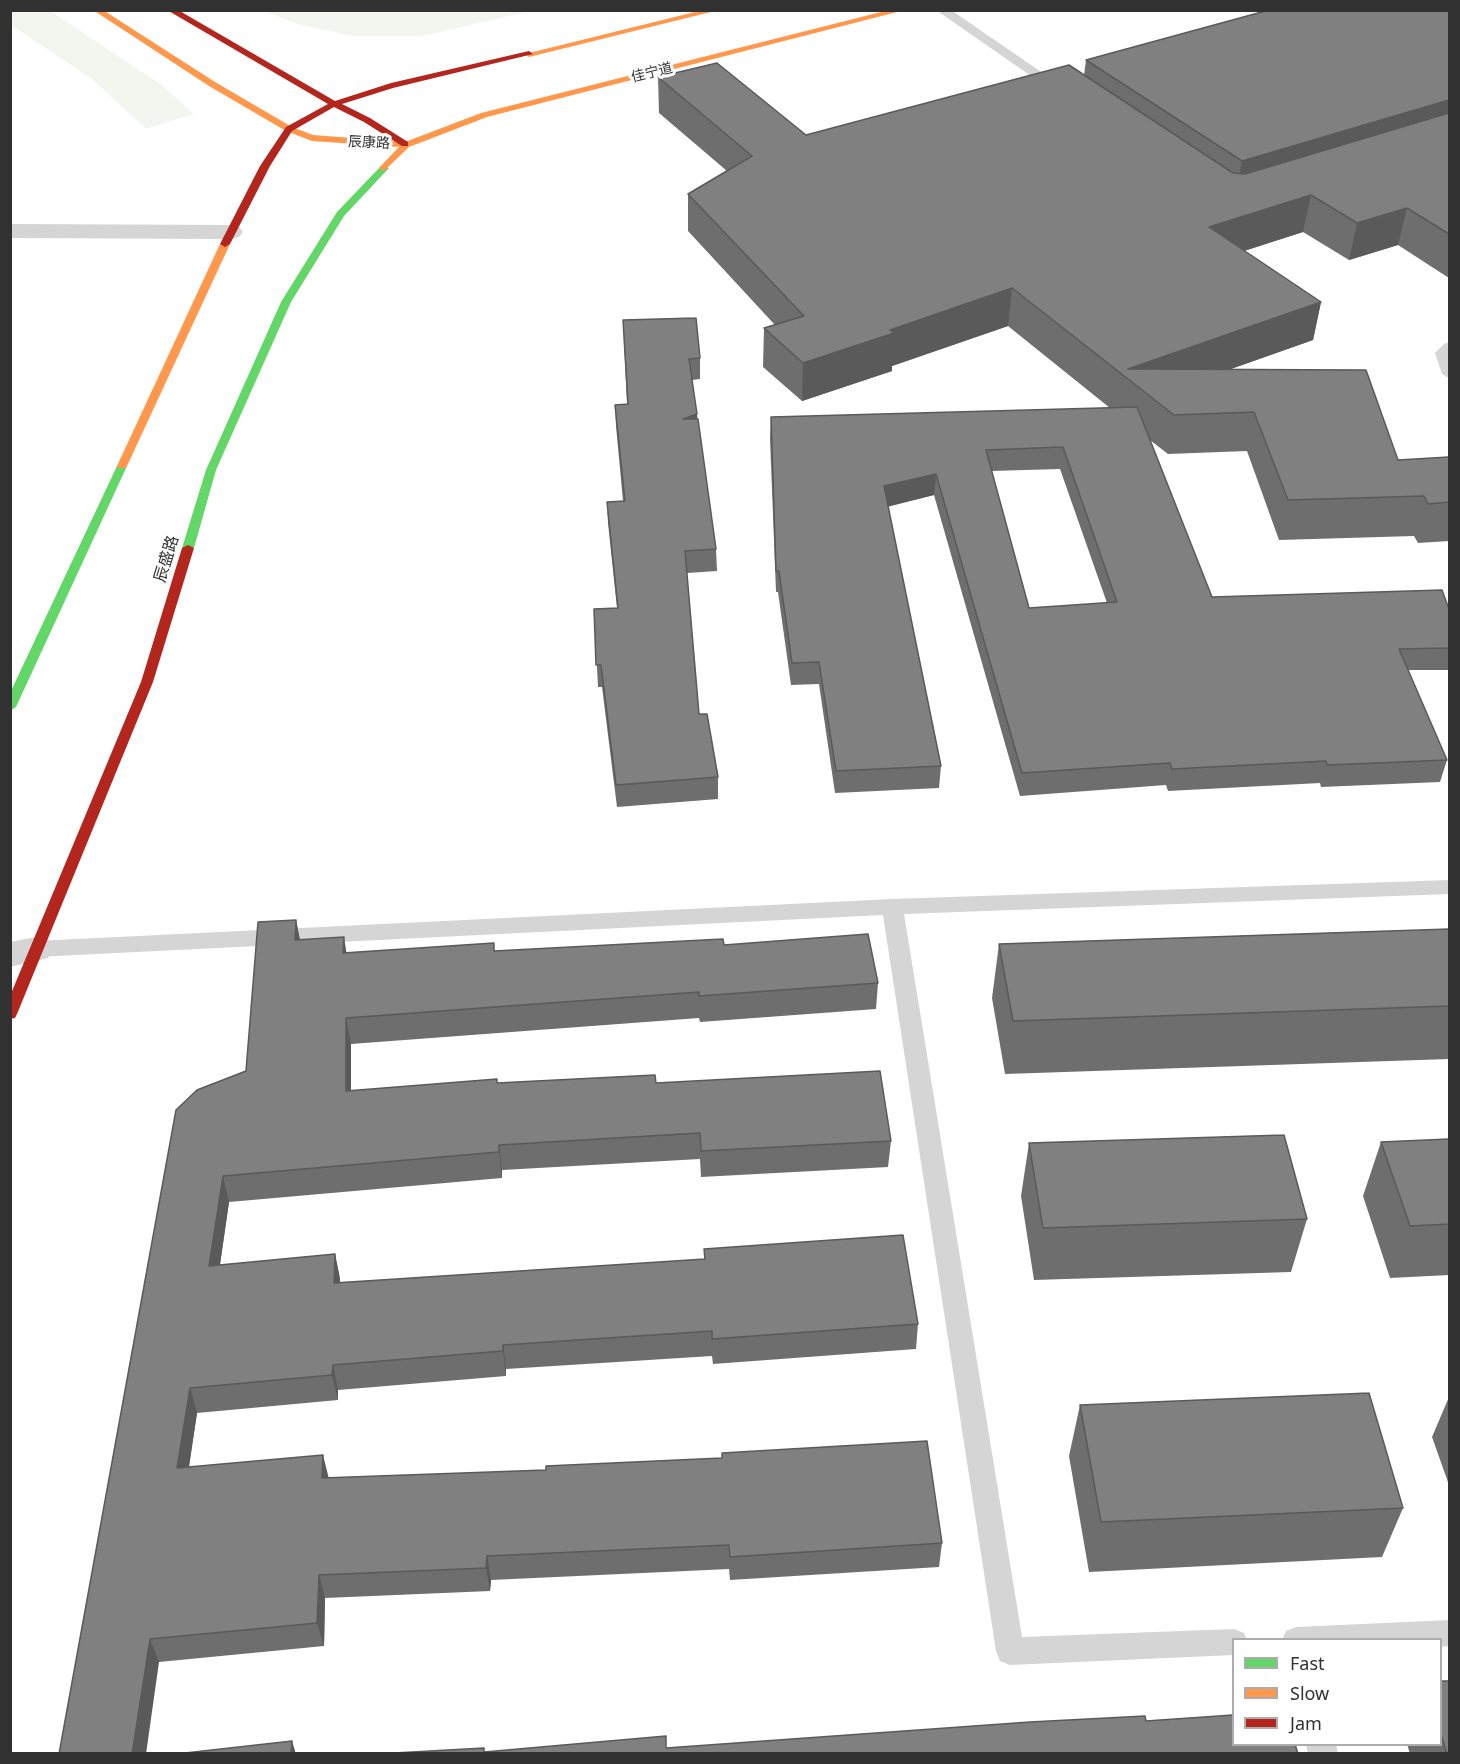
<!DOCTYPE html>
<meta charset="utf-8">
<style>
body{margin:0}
#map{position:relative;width:1460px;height:1764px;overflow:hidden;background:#fff;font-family:"Noto Sans",sans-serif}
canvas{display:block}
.frame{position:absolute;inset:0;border:12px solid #313131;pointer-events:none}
.legend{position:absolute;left:1232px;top:1638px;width:210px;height:108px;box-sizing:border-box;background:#fff;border:2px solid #adadad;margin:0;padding:8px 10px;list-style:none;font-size:18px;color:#313131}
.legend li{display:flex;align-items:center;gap:12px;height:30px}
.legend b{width:30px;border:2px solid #adadad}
</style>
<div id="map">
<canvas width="1460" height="1764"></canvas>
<div class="frame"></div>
<ul class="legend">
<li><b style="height:8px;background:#63d668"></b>Fast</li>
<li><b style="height:8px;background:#ff974d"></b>Slow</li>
<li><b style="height:8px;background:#b3261e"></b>Jam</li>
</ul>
</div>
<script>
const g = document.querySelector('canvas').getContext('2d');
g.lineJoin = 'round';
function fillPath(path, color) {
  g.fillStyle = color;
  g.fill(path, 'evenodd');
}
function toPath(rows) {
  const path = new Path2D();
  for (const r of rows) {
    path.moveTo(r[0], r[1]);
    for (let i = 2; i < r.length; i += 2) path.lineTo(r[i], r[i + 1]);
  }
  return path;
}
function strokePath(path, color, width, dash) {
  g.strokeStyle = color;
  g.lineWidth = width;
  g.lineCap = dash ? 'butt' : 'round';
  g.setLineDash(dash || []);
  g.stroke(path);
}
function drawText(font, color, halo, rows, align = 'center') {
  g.font = font + ' "Noto Sans","Noto Sans SC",sans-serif';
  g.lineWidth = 6;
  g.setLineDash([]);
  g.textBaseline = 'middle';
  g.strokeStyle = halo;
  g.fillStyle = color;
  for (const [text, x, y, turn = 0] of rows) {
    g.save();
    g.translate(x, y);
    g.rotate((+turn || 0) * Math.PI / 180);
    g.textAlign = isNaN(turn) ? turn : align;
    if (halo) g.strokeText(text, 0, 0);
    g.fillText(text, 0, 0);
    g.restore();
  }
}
fillPath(toPath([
 [10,11,50,11,159,83,194,114,146,129,92,79,11,25],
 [263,11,263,10,531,11,422,36,352,36,298,24]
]), '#f2f6ee');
fillPath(toPath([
 [936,10,951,10,1066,89,1064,92,1054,92,936,10],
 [1450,342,1450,379,1442,374,1435,353,1444,344,1450,342],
 [1450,880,1450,894,904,914,1022,1637,1234,1629,1244,1633,1247,1640,1234,1640,1234,1655,1010,1665,1000,1661,996,1651,883,915,36,957,28,955,25,949,28,943,36,941,892,899,1450,880],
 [1450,1620,1450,1646,1440,1647,1440,1640,1282,1640,1286,1631,1296,1627,1450,1620],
 [1306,1744,1336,1744,1338,1754,1308,1754,1306,1744]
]), '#d5d5d5');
fillPath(toPath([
 [10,224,231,225,239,227,243,232,239,237,231,239,10,238,10,224],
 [36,937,48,940,53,949,48,958,10,967,10,942,36,937]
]), '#d5d5d5');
fillPath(toPath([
 [381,166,389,168,344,216,291,302,216,470,194,548,188,551,184,550,182,548,206,470,281,302,337,212,381,166],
 [122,463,127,466,16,707,10,711,10,693,117,466,122,463]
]), '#63d668');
fillPath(toPath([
 [93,10,103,10,215,82,292,127,313,135,405,142,481,113,889,10,905,10,487,117,409,147,384,171,379,168,399,147,312,141,286,131,209,86,93,10],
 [703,10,719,10,529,57,525,54,703,10],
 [225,241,230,244,127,466,126,468,118,468,117,466,220,244,225,241]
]), '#ff974d');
fillPath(toPath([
 [167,10,178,10,335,101,391,83,529,51,533,54,393,88,342,104,370,118,408,142,408,146,402,146,364,122,334,107,292,131,270,166,230,244,225,247,220,244,260,166,286,127,328,104,167,10],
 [188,545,194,548,153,682,17,1014,15,1018,10,1019,10,996,141,682,182,548,188,545]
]), '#b3261e');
fillPath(toPath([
 [1449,10,1449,278,1398,245,1349,260,1303,232,1244,251,1321,302,1313,340,1231,369,1398,460,1449,457,1449,541,1418,543,1414,536,1279,540,1247,451,1168,454,1150,440,1212,597,1449,609,1449,670,1408,670,1447,760,1440,782,1321,787,1320,783,1168,791,1166,785,1020,796,934,495,888,506,941,766,939,788,835,793,819,684,791,685,778,592,776,592,770,438,771,417,1110,408,1008,326,892,366,892,371,802,401,763,367,764,328,775,325,688,231,688,194,727,171,659,113,658,77,806,135,1084,75,1086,60],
 [1060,469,1107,603,1029,608,991,471],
 [624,341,700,358,700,379,692,380,716,549,717,571,687,573,699,714,718,777,718,799,617,807,602,687,598,687,594,609,617,608,608,523,607,502,623,501,616,426,615,405,627,404],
 [296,920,300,940,347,953,495,951,724,945,878,983,876,1009,700,1022,699,1018,351,1044,351,1091,497,1083,656,1083,891,1141,888,1167,701,1177,700,1159,502,1170,502,1178,229,1202,220,1265,335,1254,340,1279,340,1283,704,1259,704,1249,918,1324,916,1349,713,1364,712,1356,506,1369,506,1376,338,1390,338,1400,197,1413,189,1467,329,1478,942,1543,939,1567,730,1580,729,1569,491,1580,490,1591,325,1598,324,1646,159,1662,59,1754,246,1071],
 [1449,929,1449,1059,1005,1074,992,998,999,944],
 [1449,1139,1449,1275,1390,1278,1363,1196,1381,1142],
 [1029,1143,1307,1219,1291,1272,1034,1280,1021,1196],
 [1449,1397,1449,1485,1432,1437],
 [1080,1405,1403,1508,1382,1557,1089,1572,1069,1456],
 [1440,1681,1449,1754,1410,1754,1407,1744,1440,1744]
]), '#6e6e6e');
fillPath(toPath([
 [1449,100,1449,133,1235,198,1242,161],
 [1311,195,1303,232,1203,264,1209,227],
 [1407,208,1398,245,1349,260,1357,223],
 [1012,288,1008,326,892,366,892,371,802,401,803,363,890,330],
 [1321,302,1313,340,1151,397,1128,369],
 [697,414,698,436,683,419],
 [936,474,934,495,883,508,884,486],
 [296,920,301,946,295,940],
 [344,937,348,963,343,953],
 [346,1018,351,1044,351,1117,346,1091],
 [499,1145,502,1170,502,1178,499,1152],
 [223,1176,229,1202,216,1291,209,1266],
 [335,1254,340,1279,340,1308,334,1283],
 [503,1345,506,1369,506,1376,503,1351],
 [333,1365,338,1390,338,1400,332,1375],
 [190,1388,197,1413,185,1492,177,1468],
 [323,1455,329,1479,322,1478],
 [487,1556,491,1580,490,1591,486,1568],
 [319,1575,325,1598,324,1646,317,1623],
 [150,1639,159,1662,146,1754,132,1754],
 [292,1741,296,1754,291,1754]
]), '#5a5a5a');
const building = toPath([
 [1269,10,1449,10,1449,100,1242,161,1086,60,1269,10],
 [717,63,806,135,1069,65,1233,173,1245,174,1449,113,1449,234,1407,208,1357,223,1311,195,1209,227,1321,302,1128,369,1366,370,1398,460,1449,457,1449,502,1428,504,1424,496,1288,500,1254,412,1174,415,1012,288,890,330,894,333,803,363,764,328,804,316,688,194,752,156,658,77,717,63],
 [696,318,700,358,689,359,697,414,683,419,698,419,716,549,685,551,699,714,707,714,718,777,616,785,601,665,596,665,594,609,618,608,607,502,625,501,615,405,628,404,623,320,696,318],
 [1137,407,1212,597,1442,590,1449,609,1449,648,1399,649,1447,760,1327,765,1326,761,1172,769,1170,763,1022,773,936,474,884,486,941,766,836,771,819,662,792,663,779,571,776,571,771,417,1137,407],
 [1063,447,1117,602,1029,608,986,450,1063,447],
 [296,920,295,940,344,937,343,953,494,943,494,951,723,939,724,945,868,934,878,983,699,996,699,992,346,1018,346,1091,497,1079,497,1083,655,1075,656,1083,880,1071,891,1141,701,1151,700,1133,499,1145,499,1152,223,1176,209,1266,335,1254,334,1283,705,1259,704,1249,903,1235,918,1324,712,1339,712,1331,503,1345,503,1351,333,1365,332,1375,190,1388,177,1468,323,1455,322,1478,546,1470,546,1466,722,1458,722,1453,927,1441,942,1543,730,1557,729,1545,487,1556,486,1568,319,1575,317,1623,150,1639,132,1754,59,1754,176,1110,197,1090,246,1071,258,922,296,920],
 [1449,929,1449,1006,1013,1021,999,944,1449,929],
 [1284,1135,1307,1219,1043,1228,1029,1143,1284,1135],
 [1449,1139,1449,1224,1410,1226,1381,1142,1449,1139],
 [1369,1393,1403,1508,1101,1522,1080,1405,1369,1393],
 [1440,1681,1449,1681,1449,1754,1447,1754,1440,1731,1440,1681],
 [1233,1715,1233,1744,1295,1744,1298,1754,376,1754,484,1748,484,1752,666,1736,666,1748,1030,1722,1145,1716,1146,1721,1233,1715],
 [292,1741,291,1754,176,1754,292,1741]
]);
fillPath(building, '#808080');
strokePath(building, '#5a5a5a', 1.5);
drawText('14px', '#313131', '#fff', [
 ["佳宁道",652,73,-14],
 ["辰康路",369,143,3]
]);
drawText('16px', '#313131', '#fff', [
 ["辰盛路",167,559,-73]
]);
</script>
